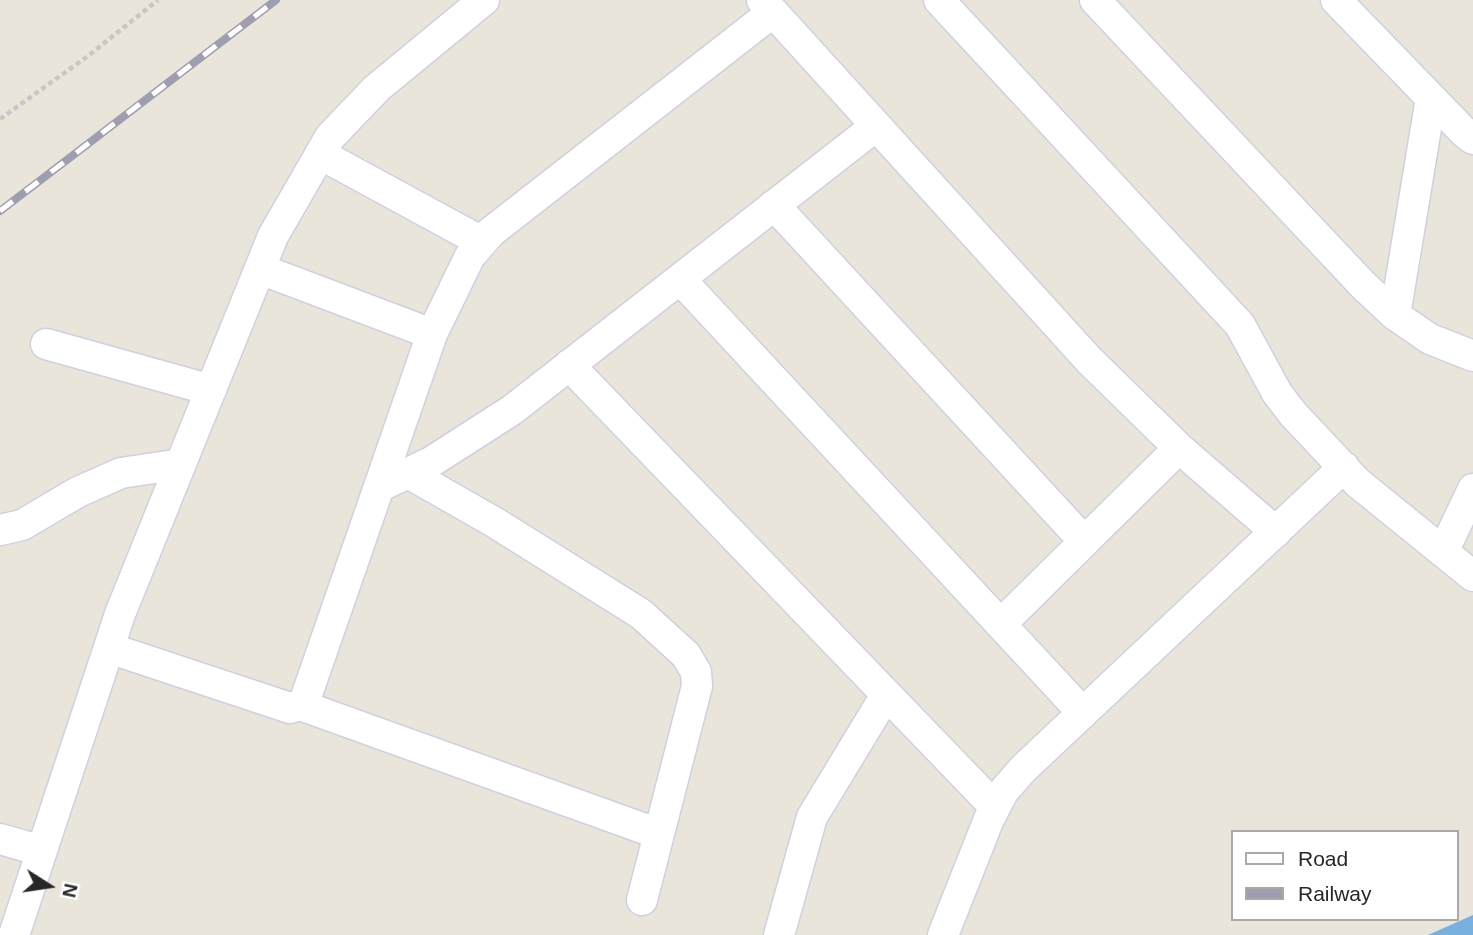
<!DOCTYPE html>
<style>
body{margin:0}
#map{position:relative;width:1473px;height:935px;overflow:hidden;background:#e9e5da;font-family:Helvetica,sans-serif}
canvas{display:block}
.legend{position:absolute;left:1231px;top:830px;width:228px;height:91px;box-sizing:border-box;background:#fff;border:2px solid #a9a9a9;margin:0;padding:9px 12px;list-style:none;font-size:21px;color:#272727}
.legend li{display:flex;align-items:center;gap:14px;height:35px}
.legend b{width:35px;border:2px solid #a9a9a9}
.north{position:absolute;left:14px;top:851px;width:70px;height:70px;-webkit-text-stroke:5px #fff;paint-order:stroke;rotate:102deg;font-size:19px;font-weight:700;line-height:28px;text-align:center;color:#272727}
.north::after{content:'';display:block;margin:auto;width:24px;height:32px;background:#272727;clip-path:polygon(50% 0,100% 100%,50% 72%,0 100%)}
</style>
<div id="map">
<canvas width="1473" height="935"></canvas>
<ul class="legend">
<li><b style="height:9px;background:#fff"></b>Road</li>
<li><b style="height:9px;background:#9f9eb0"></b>Railway</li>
</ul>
<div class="north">N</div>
</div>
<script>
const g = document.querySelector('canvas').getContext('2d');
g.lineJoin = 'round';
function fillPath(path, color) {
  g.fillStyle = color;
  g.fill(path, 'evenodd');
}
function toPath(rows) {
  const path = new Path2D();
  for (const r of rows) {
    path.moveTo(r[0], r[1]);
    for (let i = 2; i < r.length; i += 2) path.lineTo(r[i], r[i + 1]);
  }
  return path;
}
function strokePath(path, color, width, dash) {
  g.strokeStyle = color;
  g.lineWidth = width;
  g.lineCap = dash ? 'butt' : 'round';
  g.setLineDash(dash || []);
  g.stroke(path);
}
fillPath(toPath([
 [1473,915,1473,935,1428,935]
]), '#78b1e0');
const minor = toPath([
 [762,0,1089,360,1179,448,1276,532],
 [939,0,1240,325,1277,393,1293,414,1358,483,1473,576],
 [1095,0,1363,285,1395,315,1430,339,1473,356],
 [1336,0,1465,133,1473,139],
 [320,154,482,242],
 [774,205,1084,541],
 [260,269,432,334],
 [680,279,1083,713],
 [1395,315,1431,98],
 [46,344,211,390],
 [569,365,995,807],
 [408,473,494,522,641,614,686,655,696,672,697,686,642,900],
 [379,487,431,462,512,410,876,126],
 [0,530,22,525,78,492,121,473,181,464],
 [1443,552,1473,489],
 [1001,624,1179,448],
 [109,648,290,708,300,705,305,700,432,334,470,256,491,232,773,12],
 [300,705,659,834],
 [0,839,42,851],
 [14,935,120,614,273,236,330,137,377,88,484,0],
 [779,935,812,817,886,695],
 [943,935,989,819,1003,792,1023,769,1344,467]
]);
strokePath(minor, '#d0d0df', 33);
strokePath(toPath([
 [0,119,88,56,158,0]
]), '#c7c7c7', 4.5, [5, 3.5]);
strokePath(minor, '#fff', 30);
const rail = toPath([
 [0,211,276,0]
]);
strokePath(rail, '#9f9eb0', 8);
strokePath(rail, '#fff', 5, [16]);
</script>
